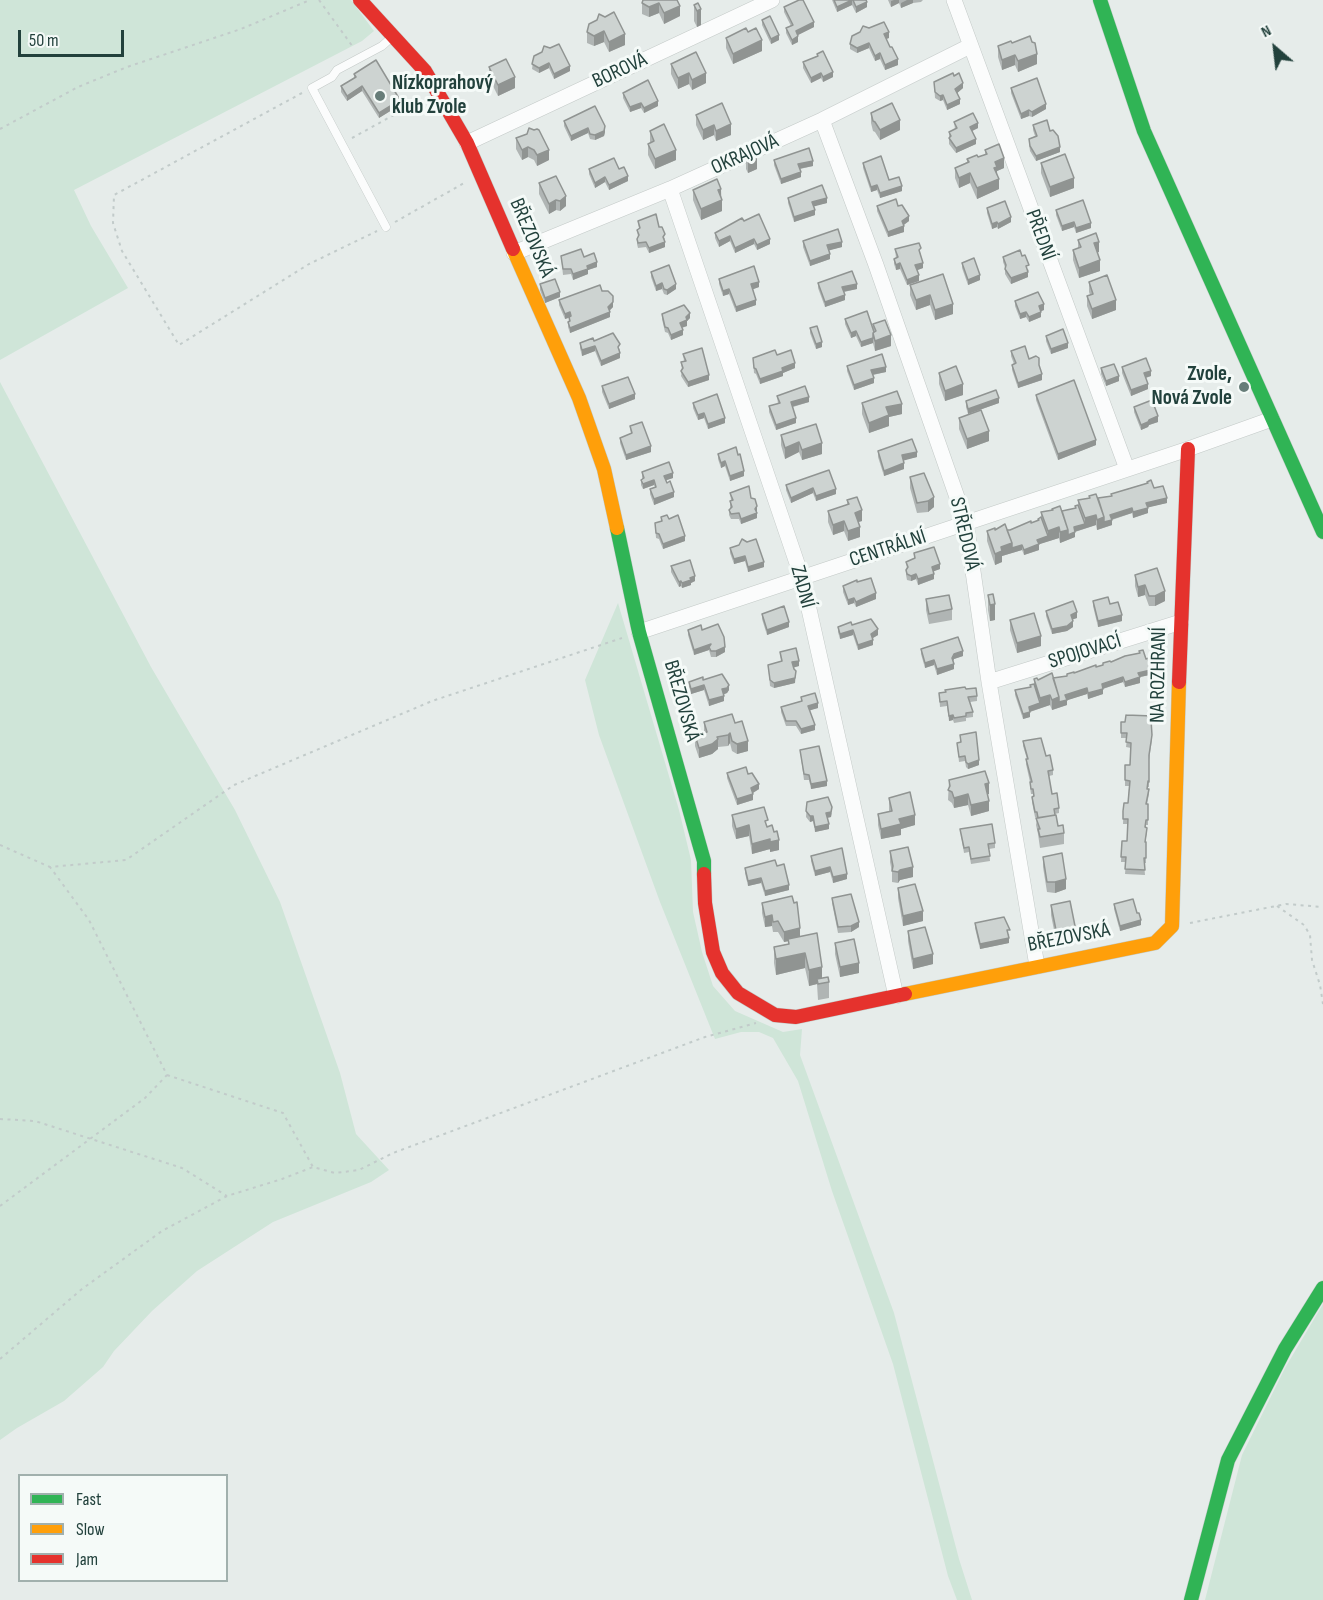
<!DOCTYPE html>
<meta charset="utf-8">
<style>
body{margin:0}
#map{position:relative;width:1323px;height:1600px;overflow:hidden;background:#e6ecea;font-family:"Sofia Sans Condensed",sans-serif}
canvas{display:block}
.legend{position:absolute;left:18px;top:1474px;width:210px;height:108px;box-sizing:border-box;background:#f5faf8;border:2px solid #a1b0ad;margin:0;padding:8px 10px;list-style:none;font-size:18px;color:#22413c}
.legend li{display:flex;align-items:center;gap:12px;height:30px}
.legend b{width:30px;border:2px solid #a1b0ad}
.north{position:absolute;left:1245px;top:18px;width:60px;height:60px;-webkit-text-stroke:4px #f5faf8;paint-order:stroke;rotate:332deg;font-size:16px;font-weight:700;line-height:24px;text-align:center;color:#22413c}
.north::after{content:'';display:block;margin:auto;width:21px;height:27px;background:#22413c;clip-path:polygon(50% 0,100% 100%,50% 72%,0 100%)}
.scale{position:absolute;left:18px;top:30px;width:106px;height:27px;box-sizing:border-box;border:3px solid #22413c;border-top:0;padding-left:8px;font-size:18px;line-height:21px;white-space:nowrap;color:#22413c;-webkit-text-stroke:4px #f5faf8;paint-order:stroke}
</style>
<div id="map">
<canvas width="1323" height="1600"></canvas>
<ul class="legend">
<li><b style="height:8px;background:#30b455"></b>Fast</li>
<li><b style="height:8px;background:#ff9f0a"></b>Slow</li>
<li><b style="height:8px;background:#e5322d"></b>Jam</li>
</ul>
<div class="north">N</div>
<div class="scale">50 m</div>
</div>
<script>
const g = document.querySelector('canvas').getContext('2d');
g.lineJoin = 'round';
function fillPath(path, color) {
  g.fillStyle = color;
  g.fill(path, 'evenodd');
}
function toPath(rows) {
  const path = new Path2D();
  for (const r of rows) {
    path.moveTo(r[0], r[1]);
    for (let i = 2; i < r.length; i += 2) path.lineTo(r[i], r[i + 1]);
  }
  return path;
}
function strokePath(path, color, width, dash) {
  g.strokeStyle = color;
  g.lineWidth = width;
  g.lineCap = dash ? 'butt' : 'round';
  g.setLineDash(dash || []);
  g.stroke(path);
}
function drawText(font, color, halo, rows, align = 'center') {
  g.font = font + ' "Sofia Sans Condensed",sans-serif';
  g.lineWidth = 6;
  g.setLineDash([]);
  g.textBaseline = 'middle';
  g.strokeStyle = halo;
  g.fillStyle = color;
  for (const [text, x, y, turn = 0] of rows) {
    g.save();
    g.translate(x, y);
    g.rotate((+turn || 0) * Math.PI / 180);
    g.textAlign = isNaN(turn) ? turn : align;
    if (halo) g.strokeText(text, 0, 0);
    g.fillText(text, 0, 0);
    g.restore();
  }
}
fillPath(toPath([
 [0,0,351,0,374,31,362,41,74,190,91,226,128,288,0,360],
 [0,382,151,667,235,810,280,902,340,1073,356,1134,389,1170,371,1182,273,1222,197,1271,152,1311,114,1351,103,1367,64,1401,17,1428,0,1440],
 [618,603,679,810,691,860,693,912,702,952,713,986,735,1011,783,1032,802,1029,800,1055,894,1313,959,1559,972,1600,957,1600,948,1576,893,1364,832,1191,798,1081,773,1038,759,1032,741,1032,715,1039,660,902,599,735,585,680],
 [1323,1304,1323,1600,1205,1600,1242,1455,1285,1368]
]), '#cfe5d8');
const lane = toPath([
 [386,227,312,88,332,77,337,70,382,46,391,38]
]);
const street = toPath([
 [954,0,1127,469],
 [822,120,876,265,966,523,989,682,1037,966],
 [467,143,772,0],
 [670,189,802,578,896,996],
 [514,253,670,189,822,120,970,46],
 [639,632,1188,449,1272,419],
 [989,682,1181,622]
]);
const fast = toPath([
 [1100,0,1144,131,1323,532],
 [617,528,639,632,704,861,704,874],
 [1191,1600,1228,1460,1285,1349,1323,1288]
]);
const slow = toPath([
 [513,249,579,398,604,469,617,528],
 [905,994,1155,943,1172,926,1179,682]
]);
const jam = toPath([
 [360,0,425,71,467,143,513,249],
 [1179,682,1188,449],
 [704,874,705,903,713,952,722,973,738,993,775,1015,796,1017,905,994]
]);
strokePath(lane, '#c3c9c7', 9);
strokePath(street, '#c3c9c7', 16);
strokePath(fast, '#c2cac7', 15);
strokePath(slow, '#c2cac7', 15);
strokePath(jam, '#c2cac7', 15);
strokePath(toPath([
 [319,0,353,47],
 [302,93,114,195,113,223,122,251,179,345,309,264,377,231],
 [0,129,78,87,127,67,241,29,310,0],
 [352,138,421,100],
 [395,222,466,182],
 [0,845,50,867,126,860,234,785,432,701,622,638],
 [1277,906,1304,925,1310,935,1312,960,1320,985,1323,1004],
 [1190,923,1286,904,1323,907],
 [167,1075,283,1113,313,1167],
 [0,1119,35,1121,182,1168,227,1196],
 [0,1206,145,1098,167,1075,89,920,50,867],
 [0,1359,82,1289,162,1231,227,1196,282,1179,313,1167,335,1173,359,1170,393,1153,705,1037,756,1023]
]), '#c2cbca', 2, [3, 4.5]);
strokePath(lane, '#fbfcfc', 8);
strokePath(street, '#fbfcfc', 15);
strokePath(fast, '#30b455', 14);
strokePath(slow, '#ff9f0a', 14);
strokePath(jam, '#e5322d', 14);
fillPath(toPath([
 [677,0,680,16,664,24,659,13,649,17,642,14,642,3],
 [832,0,866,0,867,7,856,13,852,5,837,12],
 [888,0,923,0,921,2,913,3,901,8,899,3,891,7],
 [694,5,701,9,701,25,697,27,694,21],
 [784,7,814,27,798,35,798,42,792,45,786,33,786,28,791,26,784,12],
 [597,20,625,45,609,52,604,42,594,46,587,43,587,32],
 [762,20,779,40,771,44,762,25],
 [748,32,762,51,733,64,726,48,726,38],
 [889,38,886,39,898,65,885,70,880,59,875,61,869,48,857,53,850,49,850,44],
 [1012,43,1037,64,1018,72,1015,65,1002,70,998,57,998,46],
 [817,54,833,77,823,82,821,78,811,83,803,68,803,62,817,56],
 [534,56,570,71,554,79,549,68,539,73,532,69],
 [671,64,706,83,692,90,689,84,678,89,671,74],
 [489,67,515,88,498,96,489,78],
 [354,74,400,105,379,118,362,91,347,101,341,92,341,86,354,78],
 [934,82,963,88,957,93,960,104,947,110,943,100,940,101,935,98],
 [1011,88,1046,109,1032,117,1029,116,1021,119,1011,93],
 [623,93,658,106,644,113,641,108,630,112,623,98],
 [871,113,900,130,880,140,875,132,873,131,871,123],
 [696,115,731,135,716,141,714,135,703,140,696,125],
 [564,121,605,132,604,136,595,140,590,139,588,133,571,141,564,126],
 [954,122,978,128,972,131,976,144,956,153,949,144,949,132,955,129],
 [1033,125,1050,131,1060,152,1036,161,1030,151,1029,144,1029,139,1035,136,1033,130],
 [650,131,676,160,655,169,648,155,648,144,650,143],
 [527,134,549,160,537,166,534,160,528,157,522,160,516,149,516,138],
 [985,150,1004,168,997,171,999,189,977,199,970,183,959,188,955,178,955,168,967,162,967,159,978,157,985,155],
 [746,153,757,169,748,173,746,169],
 [774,160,813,166,800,169,801,177,781,184,774,165],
 [863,163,889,180,902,191,880,198,877,190,871,192,863,168],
 [1041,163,1074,188,1050,197,1041,173],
 [589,169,619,169,628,181,609,190,605,182,595,188,589,174],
 [539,183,566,206,560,211,556,210,549,214,539,194],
 [721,189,722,211,701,220,693,200,693,190],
 [788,198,827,203,813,206,815,215,794,222,788,203],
 [877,206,898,206,909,221,904,225,904,232,888,237,877,211],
 [987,208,1011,222,998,229,997,227,992,229,987,213],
 [1056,210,1091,228,1076,233,1074,227,1062,231,1056,215],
 [638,221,659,227,665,239,664,241,665,247,649,253,646,247,638,248,637,244,638,237,637,230,639,229],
 [744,221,770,244,757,250,754,244,735,253,730,241,719,247,715,238,715,233],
 [1078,240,1099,252,1097,252,1100,271,1079,278,1073,260,1073,250,1078,248],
 [803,241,842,247,829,250,830,259,810,266,803,247],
 [895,249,921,253,920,254,923,268,917,270,919,281,907,285,900,269,896,270,894,264,894,259,896,258],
 [561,256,584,257,597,267,588,270,588,274,573,280,571,274,563,275],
 [1003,257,1029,270,1028,271,1028,277,1011,284,1005,274,1005,267,1003,262],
 [962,263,980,280,968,285,962,268],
 [651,272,676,289,667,295,664,294,662,289,656,291,651,277],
 [943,274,953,314,935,320,930,305,916,310,910,295,910,285],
 [719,279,759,287,753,289,756,305,736,312,729,294,723,296,719,284],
 [1089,282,1116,310,1092,319,1087,306,1087,296,1090,295,1089,292],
 [818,283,857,289,844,292,845,300,825,307,818,288],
 [540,284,560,297,545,303,540,290],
 [602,291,613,296,613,307,610,310,610,317,570,333,568,327,569,318,565,319,559,305,559,300],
 [1015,301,1044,310,1041,311,1041,317,1029,322,1026,317,1020,319,1015,306],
 [662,314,690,318,687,321,687,326,682,328,683,335,671,340,668,333,665,332,662,319],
 [845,319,873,329,873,324,891,346,875,351,873,343,861,347,856,336,851,338,845,324],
 [810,328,822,347,816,349,810,333],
 [1046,336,1068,348,1051,354,1046,341],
 [594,341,620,349,619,351,620,358,601,366,595,351,582,356,580,348,580,343],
 [1011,351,1029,359,1039,366,1042,380,1018,388,1012,370,1012,365,1014,364,1011,356],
 [683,354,709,380,688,387,681,376,682,370,681,362,684,361],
 [777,355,795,368,783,373,783,376,760,384,756,374,754,373,753,358],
 [847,366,886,372,873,375,874,383,854,390,847,371],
 [1122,367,1151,376,1146,378,1148,389,1131,396,1122,373],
 [1101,368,1119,381,1106,386,1101,374],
 [939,373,963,395,945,401,939,384],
 [602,386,635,399,609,409,602,392],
 [1036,395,1096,445,1058,460,1036,400],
 [777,396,809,402,793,407,796,423,776,430,769,412,769,406,778,404],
 [966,401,999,403,968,414,966,407],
 [693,403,725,423,708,429,704,418,698,420,693,408],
 [862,403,902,414,889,417,889,426,869,433,862,414],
 [1134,407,1158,422,1149,425,1148,427,1141,430,1134,412],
 [959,418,989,441,967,449,959,429],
 [816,424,822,454,802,460,799,452,785,459,781,445,781,435],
 [630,426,651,452,626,460,620,443,620,438,631,434],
 [878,451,917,457,903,460,904,469,884,476,878,457],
 [718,454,744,476,730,481,725,466,721,468,718,459],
 [829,470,836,494,816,501,813,493,791,503,786,490,786,485],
 [642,472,673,478,666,480,674,497,654,505,650,494,650,489,655,487,654,485,643,489,641,485,641,480,642,479],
 [910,477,934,507,928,512,917,513,910,488],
 [1147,482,1167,503,1148,507,1148,513,1133,518,1132,513,1112,520,1112,525,1097,530,1096,525,1075,532,1075,537,1060,543,1059,538,1039,544,1039,550,1024,555,1022,550,1002,556,1002,562,995,565,987,541,987,531,1010,530,1038,521,1038,519,1041,518,1041,512,1052,511,1052,509,1062,511,1075,508,1075,506,1078,505,1078,500,1089,498,1089,496,1098,498,1111,496,1111,494,1147,483],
 [730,493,751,498,757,511,756,512,757,518,741,524,739,519,731,519,729,515,729,510,730,509,730,501,731,500],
 [847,500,862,521,858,522,860,537,848,541,844,531,833,535,828,522,828,511,847,505],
 [661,517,685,541,663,549,659,539,656,538,655,523,661,521],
 [730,548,764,567,748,572,745,561,734,564,730,553],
 [914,553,940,569,933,571,934,579,918,585,916,579,911,581,907,580,906,575,906,570,907,569,906,562,914,559],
 [671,566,695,581,691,583,691,585,682,588,681,586,679,587,671,572],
 [1135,575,1165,601,1155,606,1149,606,1145,595,1138,597,1135,586],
 [857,582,876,599,856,607,854,603,848,605,843,592,843,586],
 [988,595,995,620,990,621,988,610],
 [926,599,952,609,952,620,929,624,926,610],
 [1093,601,1110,604,1122,621,1098,627,1093,606],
 [1046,611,1077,618,1072,619,1073,627,1067,631,1052,634,1046,616],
 [762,614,789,627,767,635,762,619],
 [1010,620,1041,646,1017,653,1010,630],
 [852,625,878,635,873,638,873,645,858,650,853,635,840,639,838,632,838,627],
 [688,630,725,652,716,657,711,657,709,650,694,655,688,635],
 [921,649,963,656,954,659,953,661,954,669,937,675,934,665,925,668,921,654],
 [1139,651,1159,673,1140,677,1140,683,1125,687,1123,682,1103,689,1103,694,1088,699,1087,694,1067,700,1067,705,1052,710,1050,705,1030,712,1030,717,1023,719,1015,695,1015,690,1030,687,1030,685,1034,684,1034,679,1038,680,1067,676,1139,653],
 [780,652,799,666,793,667,795,683,774,688,770,686,768,665,781,661],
 [703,680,729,690,727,693,724,694,724,701,709,706,704,690,691,694,689,687,689,682],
 [966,689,977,696,977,701,970,702,973,712,973,717,966,718,966,721,954,723,953,720,949,721,947,706,940,707,939,693],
 [801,697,818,708,809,710,815,730,801,734,796,726,786,726,781,712,781,707,801,701],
 [1153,716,1152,726,1151,726,1152,740,1149,760,1149,787,1148,787,1147,789,1149,794,1147,804,1148,804,1148,825,1146,825,1146,827,1147,833,1145,842,1146,842,1146,863,1144,863,1145,875,1125,874,1126,862,1121,862,1122,841,1127,841,1128,824,1123,824,1124,803,1128,803,1129,786,1125,786,1125,765,1130,765,1131,748,1126,747,1127,738,1121,738,1121,722,1125,722],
 [704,722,735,723,748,751,737,754,732,751,730,743,728,746,718,747,718,749,712,754,699,758,695,746,695,735,704,733],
 [960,735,979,765,968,769,966,767,965,761,959,762,957,743,960,742],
 [1023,741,1046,756,1053,770,1053,775,1049,776,1052,794,1059,808,1059,813,1055,814,1058,826,1064,833,1064,844,1040,848,1038,834,1036,825,1037,818,1037,817,1035,817,1032,802,1032,797,1033,796,1033,794,1031,794,1030,787,1030,782,1026,764,1027,759,1023,746],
 [800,750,827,786,811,789,809,780,804,780],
 [727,773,748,774,759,789,753,793,753,800,737,805,727,778],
 [949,780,989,794,987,794,989,811,971,816,968,805,954,808,952,803,948,800],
 [889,798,915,825,901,829,901,835,881,839,878,825,878,814,889,811],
 [807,802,832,813,831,817,827,818,829,829,815,832,813,821,810,822,806,817],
 [732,815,768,826,779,850,770,852,770,849,752,854,749,836,736,839,732,826],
 [960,829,995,843,995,848,989,849,990,861,971,864,969,852,964,853],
 [890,851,913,877,900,880,898,883,892,882,892,872,890,862],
 [811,856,847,879,833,883,830,872,815,876,811,861],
 [1043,857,1066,889,1055,893,1047,892,1043,867],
 [777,866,789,890,765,896,761,883,748,886,745,873,745,868],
 [898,888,923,921,903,926,898,898],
 [832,898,859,927,851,932,838,933,832,903],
 [762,903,800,936,822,978,829,982,829,998,818,1000,817,984,809,986,805,968,776,975,774,963,774,947,788,944,788,941,784,942,778,932,773,932,772,926,765,927,762,913],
 [1114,904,1137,913,1141,925,1120,931,1114,909],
 [1051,905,1075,926,1075,937,1069,938,1068,940,1056,940,1051,915],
 [975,923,1010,935,1008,935,1009,943,980,949,975,928],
 [908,931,933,964,913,969,908,941],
 [835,943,859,973,840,977,835,954]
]), '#b0b5b4');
fillPath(toPath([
 [852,0,852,5,837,12,837,7],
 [894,0,899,0,899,3,891,7,891,1],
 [907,0,913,0,913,3,901,8,901,3],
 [867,2,867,7,856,13,856,7],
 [659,3,659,13,649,17,649,7],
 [680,6,680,16,664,24,664,13],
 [701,9,701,25,697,27,697,11],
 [814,22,814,27,796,36,796,31],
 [604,31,604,42,594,46,594,36],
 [889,32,889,38,884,40,884,34],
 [625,34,625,45,609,52,609,42],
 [779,35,779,40,771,44,771,39],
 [798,36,798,42,792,45,792,40],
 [762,40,762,51,733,64,733,54],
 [869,43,869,48,857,53,857,48],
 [880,53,880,59,875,61,875,56],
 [1037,54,1037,64,1018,72,1018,61],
 [1015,55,1015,65,1002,70,1002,60],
 [898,59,898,65,885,70,885,65],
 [549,63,549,68,539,73,539,68],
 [570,66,570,71,554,79,554,74],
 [833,72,833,77,823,82,823,77],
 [689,73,689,84,678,89,678,78],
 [706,73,706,83,692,90,692,80],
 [821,73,821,78,811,83,811,78],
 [515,77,515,88,498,96,498,85],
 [963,83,963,88,955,95,955,89],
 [362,86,362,91,347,101,347,96],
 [943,95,943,100,940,101,940,96],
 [960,99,960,104,947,110,947,105],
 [400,100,400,105,379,118,379,113],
 [658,101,658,106,644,113,644,108],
 [641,103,641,108,630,112,630,107],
 [1046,104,1046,109,1032,117,1032,112],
 [1029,110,1029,116,1021,119,1021,114],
 [900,120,900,130,880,140,880,130],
 [978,123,978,128,970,132,970,127],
 [731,124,731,135,716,141,716,131],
 [714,125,714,135,703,140,703,130],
 [605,126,605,132,604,136,595,140,595,135],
 [588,128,588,133,571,141,571,136],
 [976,139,976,144,956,153,956,148],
 [528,147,528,157,522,160,522,150],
 [1060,147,1060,152,1036,161,1036,156],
 [549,150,549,160,537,166,537,155],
 [676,150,676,160,655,169,655,159],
 [757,154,757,169,748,173,748,158],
 [1004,158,1004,168,997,171,997,177,994,178,995,162],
 [813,161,813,166,798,169,798,164],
 [801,172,801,177,781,184,781,179],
 [970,173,970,183,959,188,959,178],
 [628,176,628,181,609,190,609,185],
 [605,177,605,182,595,188,595,183],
 [1074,178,1074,188,1050,197,1050,187],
 [999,179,999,189,977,199,977,188],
 [877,185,877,190,871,192,871,187],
 [902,186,902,191,880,198,880,193],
 [721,189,721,199,718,190],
 [566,196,566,206,560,211,560,201],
 [827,198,827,203,812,207,812,202],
 [556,200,556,210,549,214,549,204],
 [722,200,722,211,701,220,701,209],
 [815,210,815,215,794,222,794,217],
 [909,216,909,221,902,226,902,221],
 [1011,217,1011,222,998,229,998,224],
 [997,222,997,227,992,229,992,224],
 [1074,222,1074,227,1062,231,1062,226],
 [1091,223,1091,228,1076,233,1076,228],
 [904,226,904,232,888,237,888,232],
 [730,236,730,241,719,247,719,241],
 [754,239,754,244,735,253,735,248],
 [770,239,770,244,757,250,757,245],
 [665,242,665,247,649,253,649,248],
 [842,242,842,247,827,251,827,245],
 [1099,242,1099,252,1094,254,1094,243],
 [830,254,830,259,810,266,810,261],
 [1100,260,1100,271,1079,278,1079,268],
 [597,262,597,267,588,270,588,274,573,280,573,274,587,266],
 [900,263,900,269,896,270,896,265],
 [923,263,923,268,915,271,915,265],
 [1028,272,1028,277,1011,284,1011,278],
 [919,275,919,281,907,285,907,280],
 [980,275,980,280,968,285,968,280],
 [759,282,759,287,751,290,751,284],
 [662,283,662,289,656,291,656,286],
 [676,284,676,289,667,295,667,290],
 [857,284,857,289,842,292,842,287],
 [729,289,729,294,723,296,723,291],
 [560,292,560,297,545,303,545,298],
 [845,295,845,300,825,307,825,302],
 [930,295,930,305,916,310,916,300],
 [756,300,756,305,736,312,736,307],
 [1116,300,1116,310,1092,319,1092,309],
 [613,302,613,307,608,312,608,307],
 [953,304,953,314,935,320,935,310],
 [1044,304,1044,310,1039,312,1039,306],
 [570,312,570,317,565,319,565,314],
 [610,312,610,317,570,333,570,328],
 [1026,312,1026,317,1020,319,1020,314],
 [1041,312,1041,317,1029,322,1029,317],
 [690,313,690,318,687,321,687,326,680,328,680,323],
 [683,330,683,335,671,340,671,335],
 [856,331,856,336,851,338,851,333],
 [891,335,891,346,875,351,875,341],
 [873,338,873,343,861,347,861,342],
 [822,342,822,347,816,349,816,344],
 [1068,343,1068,348,1051,354,1051,349],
 [595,346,595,351,582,356,582,350],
 [620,353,620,358,601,366,601,361],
 [795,363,795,368,783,373,783,376,760,384,760,379,782,368],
 [886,367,886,372,871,375,871,370],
 [1151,371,1151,376,1144,378,1144,373],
 [1042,374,1042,380,1018,388,1018,383],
 [709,375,709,380,688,387,688,382],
 [1119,376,1119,381,1106,386,1106,381],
 [874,378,874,383,854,390,854,385],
 [963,384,963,395,945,401,945,391],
 [1148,384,1148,389,1131,396,1131,390],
 [635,394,635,399,609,409,609,404],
 [809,397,809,402,791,407,791,402],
 [999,398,999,403,968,414,968,409],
 [902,404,902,414,889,417,889,426,869,433,869,423,886,407],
 [704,413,704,418,698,420,698,415],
 [1158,416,1158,422,1149,425,1148,427,1141,430,1141,425,1149,420],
 [725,418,725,423,708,429,708,424],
 [796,418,796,423,776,430,776,425],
 [989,431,989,441,967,449,967,439],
 [1096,440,1096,445,1058,460,1058,454],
 [799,442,799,452,785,459,785,448],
 [822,443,822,454,802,460,802,450],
 [651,446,651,452,626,460,626,455],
 [917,452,917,457,902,461,902,455],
 [725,461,725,466,721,468,721,463],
 [904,463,904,469,884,476,884,471],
 [744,471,744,476,730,481,730,476],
 [673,473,673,478,664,481,664,476],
 [654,480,654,485,643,489,643,484],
 [813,488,813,493,791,503,791,498],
 [836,489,836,494,816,501,816,496],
 [674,492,674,497,654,505,654,499],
 [934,497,934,507,928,512,928,501],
 [1167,498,1167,503,1146,508,1146,503],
 [757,506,757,511,755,514,757,513,757,518,741,524,741,519],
 [1132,508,1132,513,1110,520,1110,515],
 [1148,508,1148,513,1133,518,1133,512],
 [862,510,862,521,855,523,855,513],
 [1096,515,1096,525,1074,532,1074,527,1085,524,1085,518],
 [1104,517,1112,520,1112,525,1097,530,1097,520],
 [844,521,844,531,833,535,833,525],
 [860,527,860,537,848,541,848,531],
 [1059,527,1059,538,1037,545,1037,540,1048,536,1048,531],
 [1068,530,1075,532,1075,537,1060,543,1060,532],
 [685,536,685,541,663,549,663,544],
 [1012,543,1022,545,1022,550,1002,556,1002,562,995,565,995,554,1001,547],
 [1039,544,1039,550,1024,555,1024,550],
 [745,556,745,561,734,564,734,559],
 [764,562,764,567,748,572,748,567],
 [940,564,940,569,932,572,932,567],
 [916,574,916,579,911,581,911,576],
 [934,574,934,579,918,585,918,579],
 [695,576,695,581,691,583,691,585,682,588,682,583,690,578],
 [681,581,681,586,679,587,679,582],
 [1145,585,1145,595,1138,597,1138,587],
 [1165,591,1165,601,1155,606,1155,596],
 [876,593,876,599,856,607,856,602],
 [854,598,854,603,848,605,848,600],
 [995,604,995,620,990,621,990,605],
 [1077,612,1077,618,1071,620,1071,615],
 [1122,615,1122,621,1098,627,1098,621],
 [1073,621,1073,627,1067,631,1052,634,1052,629],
 [789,622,789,627,767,635,767,630],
 [878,629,878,635,871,639,871,634],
 [853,630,853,635,840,639,840,634],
 [1041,636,1041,646,1017,653,1017,643],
 [873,640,873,645,858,650,858,645],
 [711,644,709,647,709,650,694,655,694,650],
 [725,647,725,652,716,657,716,651],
 [963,651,963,656,954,659,952,663,952,658,954,654],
 [934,660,934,665,925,668,925,663],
 [799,661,799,666,792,668,792,662],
 [954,664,954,669,937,675,937,669],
 [1159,668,1159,673,1140,677,1140,683,1125,687,1125,682,1138,673],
 [796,671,795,683,774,688,774,683],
 [1123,677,1123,682,1102,689,1102,684],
 [704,685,704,690,691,694,691,689],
 [729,685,729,690,727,693,722,695,722,689],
 [1087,688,1087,694,1065,701,1065,695],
 [1103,689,1103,694,1088,699,1088,693],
 [1050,695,1050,705,1029,712,1029,707,1040,703,1040,698],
 [724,696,724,701,709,706,709,700],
 [1059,697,1067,700,1067,705,1052,710,1052,700],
 [818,703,818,708,808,711,808,706],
 [1030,712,1030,717,1023,719,1023,714],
 [953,715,953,720,949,721,949,716],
 [815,725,815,730,801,734,801,729],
 [730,733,730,743,728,746,728,735],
 [718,739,718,749,712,754,699,758,699,748],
 [748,741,748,751,737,754,737,744],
 [979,760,979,765,968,769,968,764],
 [827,781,827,786,811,789,811,784],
 [989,783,989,794,985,795,985,784],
 [759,784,759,789,751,794,751,788],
 [753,794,753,800,737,805,737,799],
 [968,794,968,805,954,808,954,798],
 [989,801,989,811,971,816,971,805],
 [832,807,831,817,826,818,826,813],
 [915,815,915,825,901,829,901,835,881,839,881,829,899,819],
 [810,816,813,816,813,821,810,822],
 [829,824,829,829,815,832,815,827],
 [749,825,749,836,736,839,736,829],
 [770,839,770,849,752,854,752,844],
 [779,840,779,850,770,852,770,842],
 [830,867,830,872,815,876,815,871],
 [913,867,913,877,900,880,898,883,898,872,900,870],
 [847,874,847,879,833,883,833,877],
 [761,878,761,883,748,886,748,881],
 [1066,879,1066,889,1055,893,1055,882],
 [789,885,789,890,765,896,765,891],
 [923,911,923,921,903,926,903,916],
 [772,915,772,926,765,927,765,917],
 [1141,920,1141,925,1120,931,1120,926],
 [859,922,859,927,851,932,851,926],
 [800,928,800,939,784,942,784,932],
 [1009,938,1009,943,980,949,980,944],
 [805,953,805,968,776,975,776,959],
 [933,954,933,964,913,969,913,959],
 [859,963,859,973,840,977,840,967],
 [822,967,822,983,817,979,817,984,809,986,809,970]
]), '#909492');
const building = toPath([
 [643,0,677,0,680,6,664,13,659,3,649,7,642,3,643,0],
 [799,0,803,0,814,22,796,31,798,36,792,40,786,28,793,25,784,7,799,0],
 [834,0,852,0,837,7,834,0],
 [853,0,866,0,867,2,856,7,853,0],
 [698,3,701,9,697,11,694,5,698,3],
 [614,12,625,34,609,42,604,31,594,36,587,32,589,24,597,20,599,14,605,17,614,12],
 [770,16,779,35,771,39,762,20,770,16],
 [884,22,889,32,884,34,890,47,892,47,898,59,885,65,880,53,875,56,869,43,857,48,850,44,852,36,860,32,863,26,869,28,884,22],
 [746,28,748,32,756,28,762,40,733,54,726,38,746,28],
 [1030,36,1032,42,1035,43,1037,54,1018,61,1015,55,1002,60,998,46,1011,41,1012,43,1030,36],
 [559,44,570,66,554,74,549,63,539,68,532,64,534,56,542,52,544,46,550,48,559,44],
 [823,51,833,72,823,77,821,73,811,78,803,62,818,56,817,54,823,51],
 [696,52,706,73,692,80,689,73,678,78,671,64,696,52],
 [506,59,515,77,498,85,489,67,506,59],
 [376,60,400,100,379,113,362,86,347,96,341,86,356,77,354,74,376,60],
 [953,73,954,76,959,73,963,83,955,89,960,99,947,105,943,95,940,96,935,92,934,82,953,73],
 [1037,78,1046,104,1032,112,1029,110,1021,114,1011,88,1037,78],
 [648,80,658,101,644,108,641,103,630,107,623,93,648,80],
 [722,103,731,124,716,131,714,125,703,130,696,115,722,103],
 [892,103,900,120,880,130,875,122,873,121,871,113,892,103],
 [595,106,605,126,604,131,595,135,590,134,588,128,571,136,564,121,595,106],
 [973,113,978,123,970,127,976,139,956,148,949,138,951,136,949,132,957,128,954,122,973,113],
 [1047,120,1050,131,1053,130,1058,136,1060,147,1036,156,1030,146,1029,139,1037,136,1033,125,1047,120],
 [664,124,676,150,655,159,648,144,654,141,650,131,664,124],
 [529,128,534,130,537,129,539,130,549,150,537,155,534,150,528,147,522,150,516,138,527,134,529,128],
 [999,144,1004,158,995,162,997,167,994,168,999,179,977,188,970,173,959,178,955,168,969,162,967,159,977,155,978,157,987,154,985,150,999,144],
 [809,148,813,161,798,164,801,172,781,179,774,160,809,148],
 [755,149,757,154,748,158,746,153,755,149],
 [1065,154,1074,178,1050,187,1041,163,1065,154],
 [881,156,889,180,899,177,902,186,880,193,877,185,871,187,863,163,881,156],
 [614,158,619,169,624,167,628,176,609,185,605,177,595,183,589,169,614,158],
 [556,176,566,196,560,201,556,200,549,204,539,183,556,176],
 [717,179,721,189,718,190,722,200,701,209,693,190,717,179],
 [822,185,827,198,812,202,815,210,794,217,788,198,822,185],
 [896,199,898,206,902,205,909,216,902,221,904,226,888,232,877,206,896,199],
 [1083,200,1091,223,1076,228,1074,222,1062,226,1056,210,1083,200],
 [1005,201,1011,217,998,224,997,222,992,224,987,208,1005,201],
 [656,214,659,227,662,227,665,234,663,237,665,242,649,248,646,242,638,243,637,239,639,235,637,230,640,228,638,221,656,214],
 [759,214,770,239,757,245,754,239,735,248,730,236,719,241,715,233,742,218,744,221,759,214],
 [838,229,842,242,827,245,830,254,810,261,803,241,838,229],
 [1096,233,1099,242,1094,243,1100,260,1079,268,1073,250,1081,247,1078,240,1096,233],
 [919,243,921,248,919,250,923,263,915,265,919,275,907,280,900,263,896,265,894,259,898,257,895,249,919,243],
 [581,249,584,257,594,253,597,262,587,266,588,269,573,274,571,269,563,269,561,256,581,249],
 [1020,250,1022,256,1025,255,1029,265,1026,266,1028,272,1011,278,1005,269,1006,265,1003,257,1020,250],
 [974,258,980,275,968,280,962,263,974,258],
 [669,265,676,284,667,290,664,289,662,283,656,286,651,272,669,265],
 [754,266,759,282,751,284,756,300,736,307,729,289,723,291,719,279,754,266],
 [852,271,857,284,842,287,845,295,825,302,818,283,852,271],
 [943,274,953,304,935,310,930,295,916,300,910,285,943,274],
 [1107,275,1116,300,1092,309,1087,296,1093,294,1089,282,1107,275],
 [555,279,560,292,545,298,540,284,555,279],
 [600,285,602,291,608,291,613,296,613,302,608,307,610,312,570,328,568,322,570,321,569,317,571,316,570,312,565,314,559,300,600,285],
 [1038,292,1044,304,1039,306,1041,312,1029,317,1026,312,1020,314,1015,301,1038,292],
 [684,305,690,313,686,317,687,320,680,323,683,330,671,335,668,328,665,327,662,314,684,305],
 [867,311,874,332,873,333,873,338,861,342,856,331,851,333,845,319,867,311],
 [885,320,891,335,875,341,873,333,876,331,873,324,885,320],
 [817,326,822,342,816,344,810,328,817,326],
 [1063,329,1068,343,1051,349,1046,336,1063,329],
 [613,333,620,344,618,347,620,353,601,361,595,346,582,350,580,343,593,338,594,341,613,333],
 [1025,346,1029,359,1036,356,1039,358,1039,365,1042,374,1018,383,1012,365,1016,363,1011,351,1025,346],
 [702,348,709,375,688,382,681,371,683,368,681,362,686,361,683,354,702,348],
 [775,350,777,355,791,350,795,363,782,368,783,371,760,379,756,369,754,368,753,358,775,350],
 [882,354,886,367,871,370,874,378,854,385,847,366,882,354],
 [1146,358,1151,371,1144,373,1148,384,1131,390,1122,367,1146,358],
 [1114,364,1119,376,1106,381,1101,368,1114,364],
 [956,366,963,384,945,391,939,373,956,366],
 [628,377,635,394,609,404,602,386,628,377],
 [1074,380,1096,440,1058,454,1036,395,1074,380],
 [805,386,809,397,791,402,796,418,776,425,769,406,780,403,777,396,805,386],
 [996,390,999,398,968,409,966,401,996,390],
 [897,391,902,404,886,407,889,415,869,423,862,403,897,391],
 [717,394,725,418,708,424,704,413,698,415,693,403,717,394],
 [1152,400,1158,416,1149,420,1148,422,1141,425,1134,407,1152,400],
 [981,410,989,431,967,439,959,418,981,410],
 [642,422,651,446,626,455,620,438,632,433,630,426,642,422],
 [816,424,822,443,802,450,799,442,785,448,781,435,816,424],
 [912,439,917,452,902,455,904,463,884,471,878,451,912,439],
 [736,447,738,455,740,454,744,471,730,476,725,461,721,463,718,454,736,447],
 [669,462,673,473,664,476,667,483,670,481,674,492,654,499,650,489,656,487,654,480,643,484,641,480,644,478,642,472,669,462],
 [829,470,836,489,816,496,813,488,791,498,786,485,829,470],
 [924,473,934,497,928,501,917,503,910,477,924,473],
 [1151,480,1154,488,1163,486,1167,498,1146,503,1148,508,1133,512,1132,508,1110,515,1112,520,1104,522,1104,517,1098,498,1112,496,1111,494,1148,483,1147,482,1151,480],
 [749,486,751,498,755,499,757,506,755,509,757,513,741,519,739,513,731,514,729,510,732,507,730,501,733,500,730,493,749,486],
 [1096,494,1104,517,1097,520,1096,515,1085,518,1078,500,1090,498,1089,496,1096,494],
 [857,497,862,510,855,513,860,527,848,531,844,521,833,525,828,511,849,504,847,500,857,497],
 [1078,505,1085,524,1074,527,1075,532,1068,535,1068,530,1062,511,1076,508,1075,506,1078,505],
 [1060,506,1068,530,1060,532,1059,527,1048,531,1041,512,1053,510,1052,509,1060,506],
 [667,515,669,519,678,515,685,536,663,544,659,534,656,533,655,523,662,521,661,517,667,515],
 [1041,517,1048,536,1037,540,1039,544,1024,550,1022,545,1012,548,1012,543,1007,530,1010,530,1031,521,1031,523,1039,520,1038,519,1041,517],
 [1005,524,1012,543,1001,547,1002,551,995,554,987,531,995,528,995,530,1005,524],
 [742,539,747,542,756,539,764,562,748,567,745,556,734,559,730,548,739,545,742,539],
 [934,547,940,564,932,567,934,574,918,579,916,574,911,576,907,574,906,570,908,567,906,562,915,558,914,553,934,547],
 [690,560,695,576,690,578,691,580,682,583,681,581,679,582,671,566,690,560],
 [1157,568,1165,591,1155,596,1149,596,1145,585,1138,587,1135,575,1157,568],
 [871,578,876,593,856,602,854,598,848,600,843,586,857,580,857,582,871,578],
 [993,594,995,604,990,605,988,595,993,594],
 [949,595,952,609,929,614,926,599,949,595],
 [1108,597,1110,604,1118,602,1122,615,1098,621,1093,601,1108,597],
 [1073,601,1077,612,1071,615,1073,621,1067,626,1052,629,1046,611,1073,601],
 [784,606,789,622,767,630,762,614,784,606],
 [1034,613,1041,636,1017,643,1010,620,1034,613],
 [871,619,878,629,871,634,873,640,858,645,853,630,840,634,838,627,851,622,852,625,871,619],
 [718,624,724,637,725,647,716,651,711,651,709,647,711,644,694,650,688,630,701,625,702,630,718,624],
 [958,637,963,651,954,654,952,658,954,664,937,669,934,660,925,663,921,649,958,637],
 [796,648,799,661,792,662,794,669,796,671,795,678,774,683,770,680,768,665,782,661,780,652,796,648],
 [1143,650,1146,659,1155,656,1159,668,1138,673,1140,677,1125,682,1123,677,1102,684,1103,689,1088,693,1087,688,1065,695,1067,700,1059,702,1059,697,1053,678,1067,676,1067,674,1074,672,1074,673,1096,665,1096,667,1103,665,1103,663,1110,661,1111,662,1125,656,1140,653,1139,651,1143,650],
 [1052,673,1059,697,1052,700,1050,695,1040,698,1034,679,1037,678,1038,680,1052,673],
 [722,674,729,685,727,688,722,689,724,696,709,700,704,685,691,689,689,682,703,677,703,680,722,674],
 [1034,684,1040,703,1029,707,1030,712,1023,714,1015,690,1031,687,1030,685,1034,684],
 [965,687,966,689,976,688,977,696,968,697,973,712,966,713,966,716,954,718,953,715,949,716,947,701,940,702,939,693,946,692,945,690,965,687],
 [815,693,818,703,808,706,815,725,801,729,796,721,786,721,781,707,802,701,801,697,815,693],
 [732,714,735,723,742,721,748,741,737,744,732,741,730,733,728,735,717,737,718,739,712,744,699,748,695,735,707,732,704,722,732,714],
 [1126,715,1153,716,1152,720,1151,720,1152,735,1149,755,1149,782,1148,781,1147,789,1149,789,1146,804,1148,804,1148,820,1146,820,1145,827,1147,828,1145,842,1146,842,1146,858,1144,858,1145,870,1125,869,1126,857,1121,857,1122,841,1127,841,1128,819,1123,819,1123,811,1124,803,1128,803,1130,781,1125,780,1125,765,1130,765,1131,743,1126,742,1127,733,1121,733,1121,722,1125,722,1126,715],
 [976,732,979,760,968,764,966,762,965,756,959,757,957,743,961,742,960,735,976,732],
 [1041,738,1046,756,1050,755,1053,770,1048,771,1052,794,1057,793,1059,808,1054,809,1055,815,1038,818,1037,812,1035,812,1032,797,1034,796,1033,789,1031,789,1030,782,1032,782,1026,759,1028,759,1023,741,1041,738],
 [819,746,827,781,811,784,809,775,804,774,800,750,819,746],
 [746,767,748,774,752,773,759,784,751,788,753,794,737,799,727,773,746,767],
 [985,771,989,783,985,784,989,801,971,805,968,794,954,798,952,792,948,790,950,786,949,780,985,771],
 [910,792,915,815,899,819,901,824,881,829,878,814,892,811,889,798,910,792],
 [828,797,832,807,831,812,826,813,829,824,815,827,813,816,810,816,806,811,807,802,828,797],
 [764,807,768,820,765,821,767,827,772,825,774,832,777,831,779,840,770,842,770,839,752,844,749,825,736,829,732,815,764,807],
 [1056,815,1058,826,1063,825,1064,833,1040,837,1038,829,1040,829,1036,818,1056,815],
 [992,824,995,843,988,844,990,856,971,859,969,847,964,848,960,829,992,824],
 [908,847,913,867,900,870,898,872,892,871,893,866,890,851,908,847],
 [842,848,847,874,833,877,830,867,815,871,811,856,842,848],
 [1062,853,1066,879,1055,882,1047,882,1043,857,1062,853],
 [775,860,777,866,784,864,789,885,765,891,761,878,748,881,745,868,775,860],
 [915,884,923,911,903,916,898,888,915,884],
 [851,894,859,922,851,926,838,927,832,898,851,894],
 [792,896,794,903,797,902,800,928,784,932,778,921,773,922,772,915,765,917,762,903,792,896],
 [1133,899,1137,913,1139,913,1141,920,1120,926,1114,904,1133,899],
 [1070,901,1075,926,1069,928,1068,930,1056,930,1051,905,1070,901],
 [1004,917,1010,930,1007,930,1009,938,980,944,975,923,1004,917],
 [925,927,933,954,913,959,908,931,925,927],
 [817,933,822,967,809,970,805,953,776,959,774,947,789,944,788,939,817,933],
 [854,939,859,963,840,967,835,943,854,939],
 [828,977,829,982,818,984,817,979,828,977]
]);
fillPath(building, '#cdd3d1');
strokePath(building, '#909492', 1.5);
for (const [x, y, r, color] of [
 [380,96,6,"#677d79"],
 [1244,387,6,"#677d79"]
]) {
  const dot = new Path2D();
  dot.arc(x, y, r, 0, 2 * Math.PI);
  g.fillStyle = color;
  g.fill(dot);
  strokePath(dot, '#f5faf8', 2);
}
drawText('21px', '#22413c', '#f5faf8', [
 ["BOROVÁ",620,71,-25],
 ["OKRAJOVÁ",745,155,-24],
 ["PŘEDNÍ",1040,235,70],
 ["BŘEZOVSKÁ",531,238,67],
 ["STŘEDOVÁ",964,534,77],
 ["CENTRÁLNÍ",888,549,-18],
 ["ZADNÍ",802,587,75],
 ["SPOJOVACÍ",1085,652,-17],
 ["NA ROZHRANÍ",1159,675,-89],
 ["BŘEZOVSKÁ",681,701,74],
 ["BŘEZOVSKÁ",1069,938,-11]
]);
drawText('bold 21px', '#22413c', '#f5faf8', [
 ["Nízkoprahový",392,84],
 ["klub Zvole",392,108],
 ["Zvole,",1232,375,"right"],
 ["Nová Zvole",1232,399,"right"]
], 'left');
</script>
